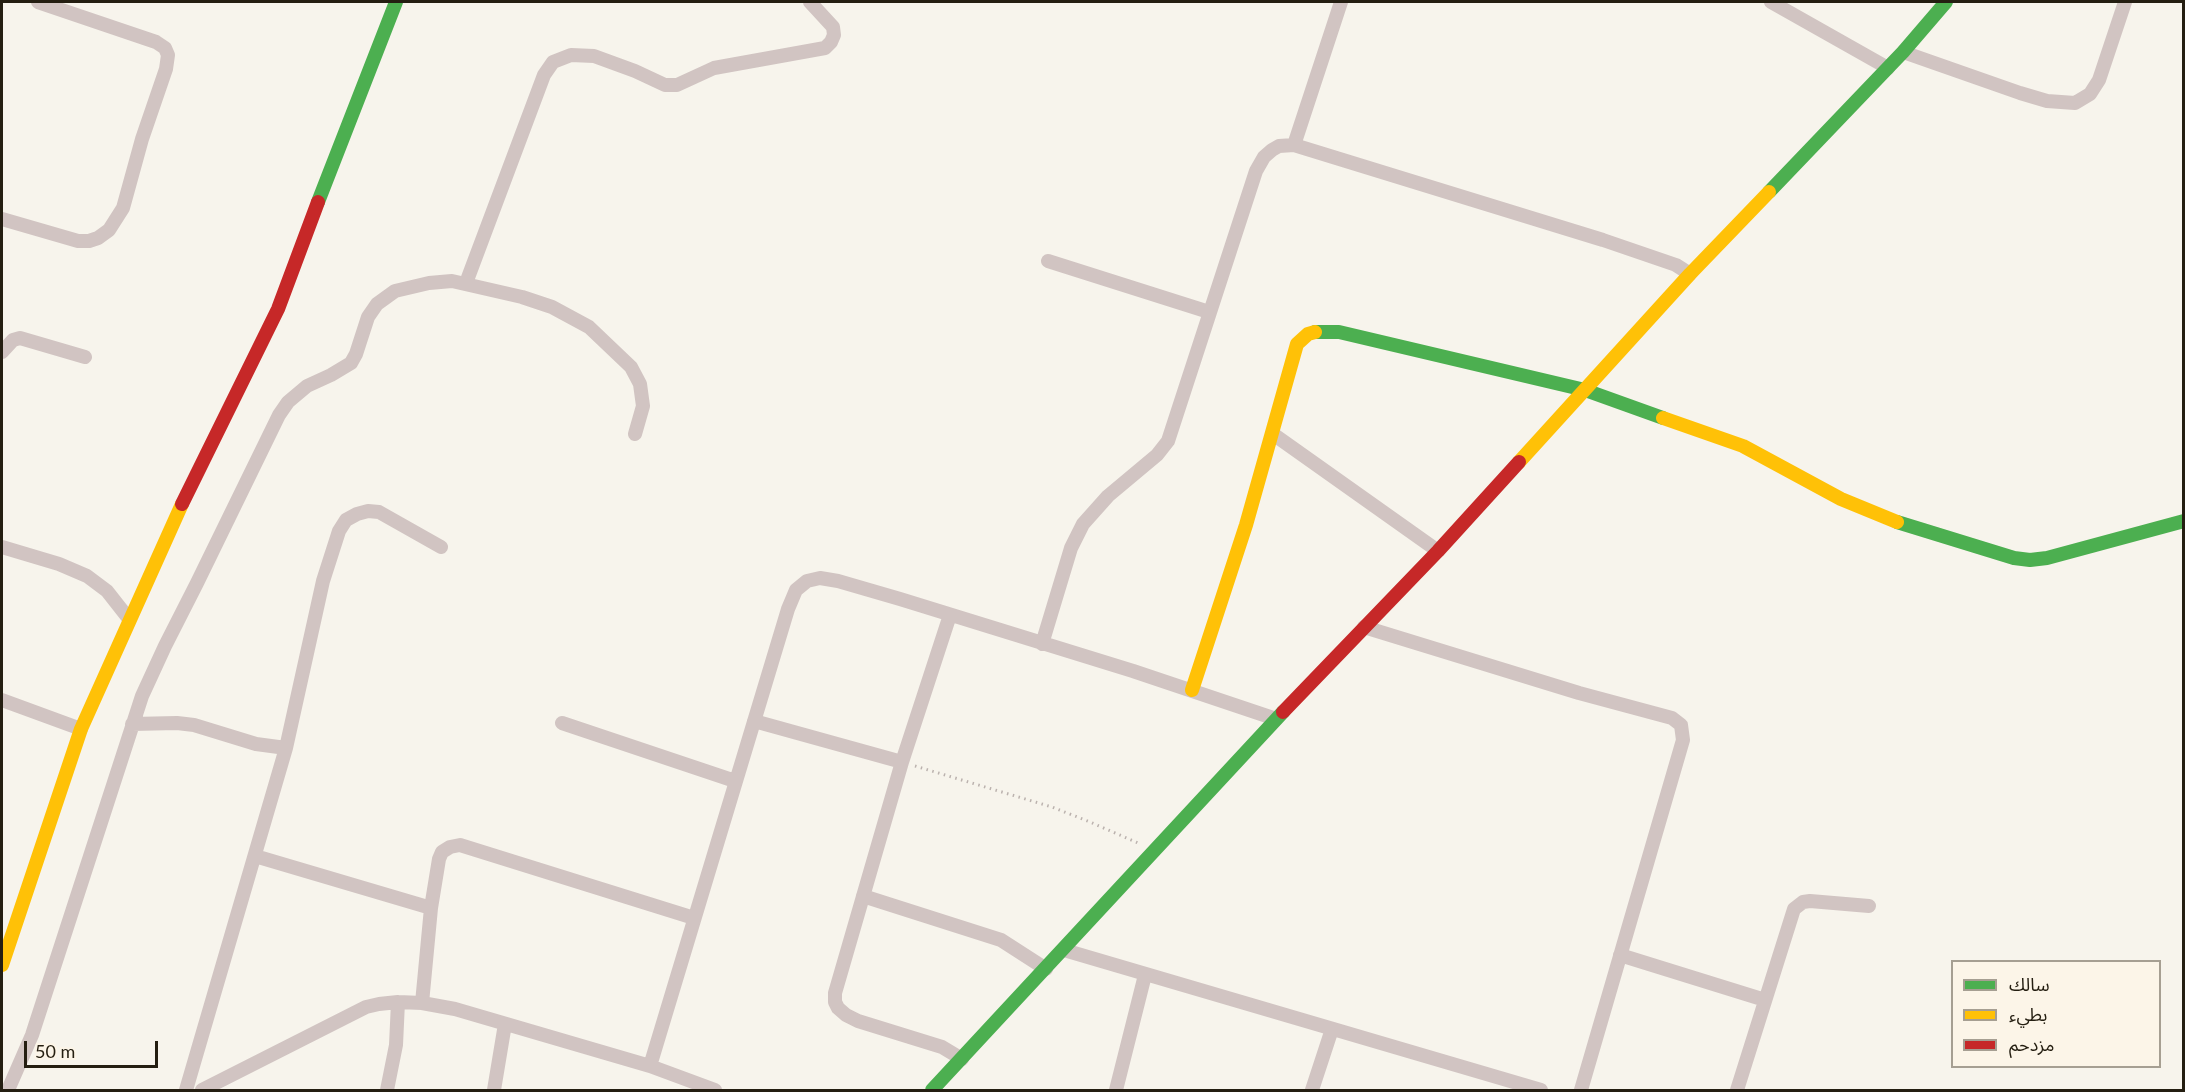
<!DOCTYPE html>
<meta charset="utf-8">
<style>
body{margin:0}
#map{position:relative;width:2185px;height:1092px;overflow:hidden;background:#f7f4ec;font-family:Lato,"Noto Sans Arabic",sans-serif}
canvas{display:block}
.frame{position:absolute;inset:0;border:3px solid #241e11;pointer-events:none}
.legend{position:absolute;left:1951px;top:960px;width:210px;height:108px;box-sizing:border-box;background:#fcf5e8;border:2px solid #a69f92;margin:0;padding:8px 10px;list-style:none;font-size:18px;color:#241e11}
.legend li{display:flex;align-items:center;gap:12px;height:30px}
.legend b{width:30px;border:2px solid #a69f92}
.scale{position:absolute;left:24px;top:1041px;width:134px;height:27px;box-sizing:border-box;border:3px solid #241e11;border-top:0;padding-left:8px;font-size:18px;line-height:21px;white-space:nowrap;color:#241e11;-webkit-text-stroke:4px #fcf5e8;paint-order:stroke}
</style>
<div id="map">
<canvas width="2185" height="1092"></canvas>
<div class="frame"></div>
<ul class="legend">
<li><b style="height:8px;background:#4caf50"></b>سالك</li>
<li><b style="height:8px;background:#ffc107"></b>بطيء</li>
<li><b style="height:8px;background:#c62828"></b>مزدحم</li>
</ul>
<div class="scale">50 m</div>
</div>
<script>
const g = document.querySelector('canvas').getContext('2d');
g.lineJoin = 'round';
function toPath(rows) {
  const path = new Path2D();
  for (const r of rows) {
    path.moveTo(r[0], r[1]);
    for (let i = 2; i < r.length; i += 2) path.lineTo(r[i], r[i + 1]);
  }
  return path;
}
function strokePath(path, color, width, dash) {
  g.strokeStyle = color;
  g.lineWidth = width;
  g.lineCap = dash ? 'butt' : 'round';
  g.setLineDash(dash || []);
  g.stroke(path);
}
strokePath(toPath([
 [915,766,1052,807,1090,822,1138,843]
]), '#bbb2ae', 3, [1.5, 4.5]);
strokePath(toPath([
 [1771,2,1888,68],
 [1903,52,2020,93,2047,101,2075,103,2090,94,2099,80,2125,2],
 [1294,145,1603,240,1676,265,1690,274],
 [2,219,78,241,89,241,98,238,109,230,123,208,142,139,166,69,168,55,165,48,156,42,38,2],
 [1048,261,1209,312],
 [466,283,544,75,553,62,571,55,594,56,635,71,665,85,677,85,714,68,825,48,831,42,834,35,833,27,810,2],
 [2,352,13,340,20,338,85,357],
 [1273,434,1438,551],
 [2,547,59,564,87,576,107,591,129,619],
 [950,615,902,762,835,993,835,1002,838,1008,846,1015,858,1021,942,1047,962,1059],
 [1364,627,1579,693,1672,718,1681,725,1683,740,1581,1090],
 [1042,644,1071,548,1083,524,1108,496,1157,455,1168,441,1256,171,1264,157,1272,150,1279,146,1294,145,1341,2],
 [2,700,81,729],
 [754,721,902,762],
 [562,723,735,781],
 [132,724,177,723,194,725,256,744,286,748],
 [255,856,431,908],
 [863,896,1001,940,1046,969],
 [1064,950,1541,1090],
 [1620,955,1765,1000],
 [422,1003,431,908,439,859,442,852,450,847,460,845,694,918],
 [650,1066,788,609,796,590,807,581,820,578,838,581,900,599,1133,671,1276,719],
 [8,1090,32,1035,142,696,165,646,197,583,279,415,288,402,307,386,331,375,351,363,356,354,368,317,377,304,395,291,429,283,452,281,522,297,552,307,589,327,631,367,640,384,643,406,635,434],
 [186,1090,286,748,323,581,339,531,346,520,357,514,368,511,379,512,441,547],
 [202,1090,366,1007,379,1004,398,1002,422,1003,455,1009,650,1066,715,1090],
 [387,1090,396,1045,398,1002],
 [494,1090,505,1024],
 [1116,1090,1145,975],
 [1312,1090,1332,1029],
 [1737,1090,1794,909,1803,902,1810,901,1869,906]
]), '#d1c4c2', 14);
strokePath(toPath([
 [1769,192,1903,52,1946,2],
 [318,202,396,2],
 [1315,332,1339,332,1585,390,1663,418],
 [1897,522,2014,558,2030,560,2047,558,2184,521],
 [932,1090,1283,712]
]), '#4caf50', 14);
strokePath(toPath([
 [1663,418,1743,446,1841,499,1897,522],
 [1519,462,1690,274,1769,192],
 [1192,690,1246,525,1297,344,1308,334,1315,332],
 [2,965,81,729,182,504]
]), '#ffc107', 14);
strokePath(toPath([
 [182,504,278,309,318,202],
 [1283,712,1438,551,1519,462]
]), '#c62828', 14);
</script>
